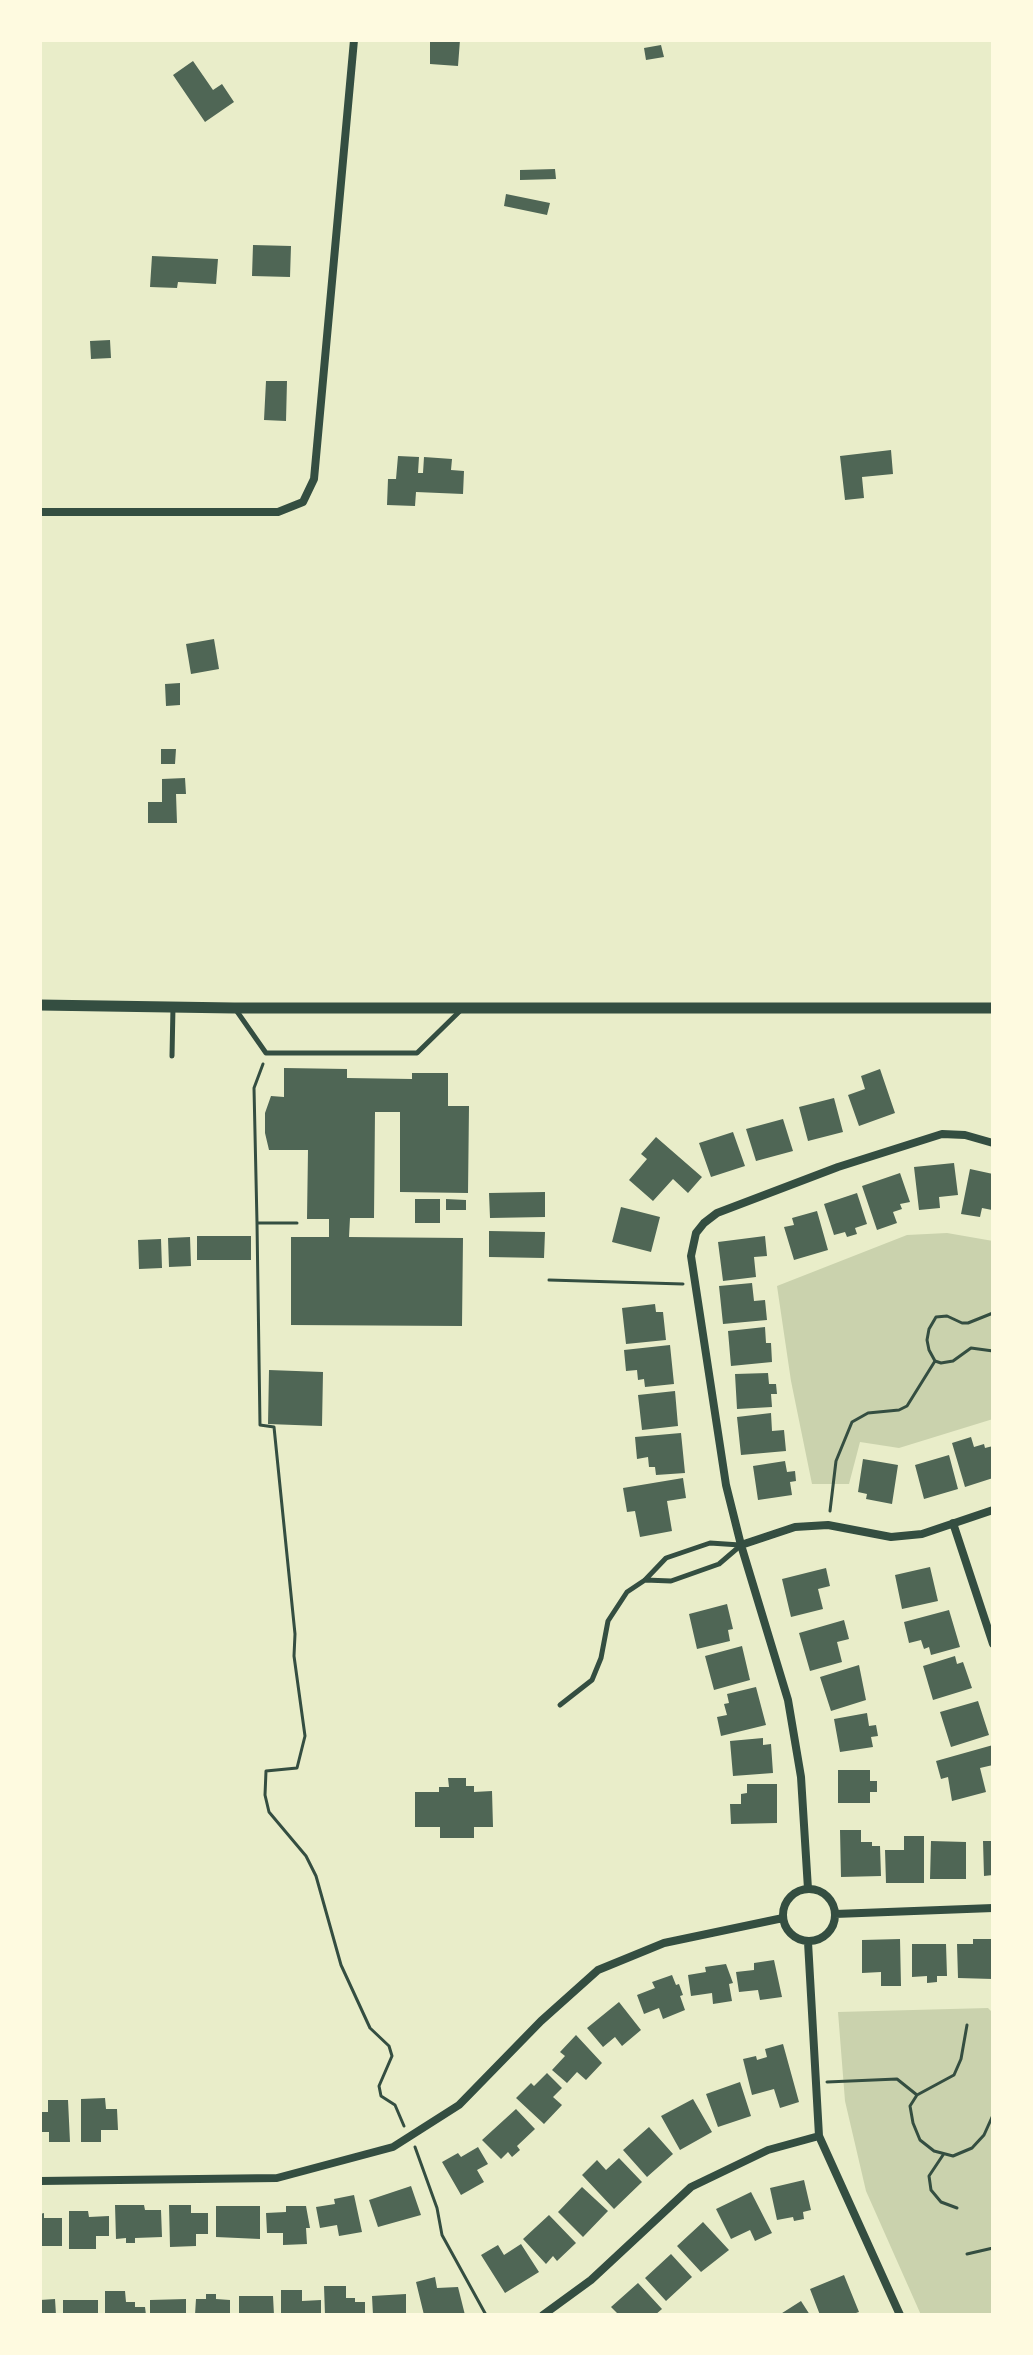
<!DOCTYPE html>
<style>
body{margin:0}
#map{position:relative;width:1033px;height:2355px;overflow:hidden;background:#e9edc9;font-family:Cabin,sans-serif}
canvas{display:block}
.frame{position:absolute;inset:0;border:42px solid #fefae0;pointer-events:none}
</style>
<div id="map">
<canvas width="1033" height="2355"></canvas>
<div class="frame"></div>
</div>
<script>
const g = document.querySelector('canvas').getContext('2d');
g.lineJoin = 'round';
function fillPath(path, color) {
  g.fillStyle = color;
  g.fill(path, 'evenodd');
}
function toPath(rows) {
  const path = new Path2D();
  for (const r of rows) {
    if (r.length === 3) {
      path.moveTo(r[0] + r[2], r[1]);
      path.arc(r[0], r[1], r[2], 0, 2 * Math.PI);
      continue;
    }
    path.moveTo(r[0], r[1]);
    for (let i = 2; i < r.length; i += 2) path.lineTo(r[i], r[i + 1]);
  }
  return path;
}
function strokePath(path, color, width, dash) {
  g.strokeStyle = color;
  g.lineWidth = width;
  g.lineCap = dash ? 'butt' : 'round';
  g.setLineDash(dash || []);
  g.stroke(path);
}
fillPath(toPath([
 [947,1233,993,1241,993,1419,899,1448,860,1442,849,1484,812,1484,791,1381,777,1286,907,1235],
 [988,2008,993,2013,993,2315,921,2315,866,2191,845,2101,838,2012]
]), '#cad2ad');
fillPath(toPath([
 [430,40,460,40,458,66,430,64],
 [661,45,664,57,646,60,644,48],
 [193,61,213,90,222,84,234,102,205,122,173,75],
 [555,169,556,179,520,180,520,170],
 [506,194,550,203,547,215,504,206],
 [253,245,291,246,290,277,252,276],
 [152,256,218,259,216,284,178,282,177,288,150,287],
 [110,340,111,358,91,359,90,341],
 [266,381,287,381,286,421,264,420],
 [891,450,893,474,862,477,864,498,845,500,840,456],
 [398,456,419,457,418,473,423,473,424,457,452,459,451,470,464,471,463,494,416,492,415,506,387,505,388,479,396,479],
 [214,639,219,669,191,674,186,644],
 [180,683,180,705,166,706,165,684],
 [161,749,176,749,175,764,161,764],
 [185,778,186,794,176,794,177,823,148,823,148,802,162,802,162,779],
 [284,1068,347,1069,347,1078,412,1079,412,1073,448,1073,448,1106,469,1106,468,1193,400,1192,400,1112,375,1112,374,1218,350,1218,349,1237,463,1238,462,1326,291,1325,291,1237,329,1237,329,1219,307,1219,308,1150,269,1150,265,1133,265,1113,271,1096,284,1097],
 [880,1069,895,1113,859,1126,848,1095,865,1089,861,1076],
 [834,1098,843,1132,808,1141,799,1107],
 [783,1119,793,1151,756,1161,746,1129],
 [733,1132,745,1166,711,1177,699,1143],
 [656,1137,702,1177,688,1193,673,1179,653,1201,629,1180,647,1159,641,1154],
 [954,1163,958,1195,939,1197,940,1208,919,1210,914,1167],
 [970,1169,993,1174,992,1210,982,1208,980,1217,961,1214],
 [900,1173,910,1202,900,1204,902,1209,893,1212,897,1223,877,1230,862,1186],
 [545,1192,545,1217,490,1218,489,1193],
 [857,1193,867,1224,855,1228,857,1234,847,1237,845,1232,834,1235,824,1204],
 [415,1199,440,1199,440,1223,415,1223],
 [446,1199,466,1200,466,1210,446,1210],
 [621,1207,660,1217,651,1252,612,1242],
 [817,1211,828,1250,794,1260,784,1227,794,1225,792,1218],
 [489,1231,545,1232,544,1258,489,1257],
 [197,1236,251,1236,251,1260,197,1260],
 [765,1236,767,1256,754,1257,756,1277,723,1281,718,1242],
 [190,1237,191,1266,169,1267,168,1238],
 [161,1239,162,1268,139,1269,138,1240],
 [752,1283,754,1301,765,1300,767,1320,723,1324,719,1286],
 [655,1304,656,1312,663,1312,666,1340,626,1344,622,1308],
 [765,1327,766,1343,771,1343,772,1362,731,1366,728,1331],
 [670,1345,674,1384,645,1387,644,1379,638,1380,637,1370,626,1371,624,1350],
 [269,1370,323,1372,322,1426,268,1424],
 [768,1373,769,1384,776,1384,777,1394,771,1394,772,1407,737,1409,735,1374],
 [675,1391,678,1426,642,1430,638,1395],
 [771,1413,772,1431,784,1430,786,1451,741,1455,737,1417],
 [681,1433,685,1473,656,1475,655,1467,649,1467,648,1457,637,1459,635,1437],
 [971,1437,974,1447,984,1444,985,1448,993,1446,993,1478,965,1487,952,1443],
 [949,1455,958,1489,924,1499,915,1465],
 [863,1459,898,1465,892,1504,866,1499,867,1494,858,1492],
 [785,1461,787,1472,795,1471,796,1481,790,1482,792,1495,758,1500,753,1466],
 [683,1478,686,1498,667,1501,672,1531,640,1537,635,1511,627,1512,623,1488],
 [930,1567,938,1601,902,1609,895,1575],
 [826,1568,830,1586,818,1589,823,1609,791,1617,782,1579],
 [727,1604,733,1629,728,1630,730,1641,697,1649,689,1614],
 [949,1610,960,1647,931,1655,929,1647,924,1649,921,1640,909,1643,904,1622],
 [844,1620,849,1639,837,1642,842,1662,810,1671,799,1633],
 [742,1646,750,1680,714,1690,705,1656],
 [955,1656,957,1664,963,1662,972,1688,933,1700,923,1666],
 [859,1665,866,1700,831,1711,820,1677],
 [756,1687,766,1725,721,1736,717,1717,727,1715,724,1704,729,1703,727,1694],
 [978,1701,989,1735,951,1747,940,1712],
 [867,1713,869,1726,876,1725,878,1736,871,1737,873,1747,840,1752,834,1719],
 [763,1738,763,1745,771,1744,773,1773,733,1776,730,1741],
 [993,1745,993,1765,980,1768,986,1792,952,1801,948,1777,941,1779,936,1761],
 [838,1770,870,1770,870,1781,877,1781,877,1792,870,1792,870,1803,838,1803],
 [448,1778,466,1778,466,1786,474,1786,474,1792,492,1791,493,1827,474,1827,474,1838,440,1838,440,1827,415,1827,415,1792,439,1792,439,1787,449,1787],
 [747,1784,777,1784,777,1823,731,1824,730,1804,741,1804,741,1794,747,1793],
 [840,1830,861,1830,861,1842,872,1842,872,1846,880,1846,881,1876,841,1877],
 [904,1836,924,1836,924,1883,886,1883,885,1850,904,1850],
 [931,1841,966,1842,966,1879,930,1879],
 [983,1841,993,1841,993,1875,984,1876],
 [900,1939,901,1986,881,1986,881,1972,862,1973,862,1940],
 [973,1939,993,1939,993,1979,958,1978,957,1944,973,1944],
 [912,1944,946,1944,947,1976,937,1976,937,1982,927,1983,927,1976,912,1977],
 [774,1960,782,1997,760,2000,758,1990,739,1992,736,1972,754,1970,754,1963],
 [726,1964,733,1983,729,1984,732,2001,713,2004,712,1993,691,1996,688,1975,706,1972,705,1967],
 [672,1975,676,1985,679,1984,683,1995,680,1996,685,2010,663,2019,659,2008,644,2014,637,1995,655,1988,652,1982],
 [619,2002,641,2030,622,2046,615,2037,603,2047,587,2028],
 [576,2035,602,2063,586,2080,577,2072,567,2083,552,2070,565,2056,560,2052],
 [783,2044,799,2102,780,2108,774,2089,752,2095,743,2059,756,2056,757,2060,767,2057,765,2049],
 [547,2073,562,2088,553,2097,562,2105,544,2124,516,2098,531,2083,534,2086],
 [740,2082,751,2116,718,2127,706,2094],
 [105,2098,106,2109,117,2109,118,2130,101,2130,101,2142,81,2142,81,2099],
 [693,2099,712,2132,680,2150,661,2116],
 [48,2100,68,2100,70,2142,49,2142,49,2132,40,2132,40,2112,48,2112],
 [516,2109,535,2129,517,2146,520,2150,512,2157,508,2152,501,2159,482,2140],
 [649,2127,673,2154,647,2177,623,2150],
 [478,2147,488,2164,477,2170,484,2182,461,2195,442,2162,458,2153,461,2157],
 [619,2158,642,2182,614,2209,582,2175,597,2160,606,2170],
 [804,2180,811,2210,803,2212,804,2219,794,2221,793,2217,777,2220,770,2188],
 [411,2186,421,2215,378,2227,369,2200],
 [582,2187,608,2211,583,2237,558,2212],
 [751,2192,772,2233,755,2241,750,2230,731,2239,716,2209],
 [354,2195,362,2232,339,2236,337,2225,320,2228,316,2207,335,2204,334,2199],
 [115,2205,144,2205,145,2210,161,2210,162,2237,135,2238,135,2243,126,2243,126,2238,116,2239],
 [169,2205,191,2205,191,2213,208,2213,208,2234,196,2234,196,2246,170,2247],
 [216,2206,260,2206,260,2239,216,2237],
 [286,2206,306,2206,310,2228,306,2228,307,2244,283,2245,283,2233,267,2233,266,2213,286,2212],
 [69,2211,88,2211,89,2217,109,2216,109,2236,96,2236,96,2249,69,2249],
 [44,2213,44,2218,62,2218,62,2246,40,2246,40,2214],
 [549,2215,576,2243,557,2261,553,2256,546,2264,523,2239],
 [703,2222,729,2250,701,2272,677,2246],
 [521,2244,539,2272,505,2293,481,2255,498,2245,504,2255],
 [671,2254,692,2277,666,2301,645,2278],
 [844,2275,859,2312,850,2315,820,2315,810,2289],
 [435,2277,437,2288,458,2287,465,2315,424,2315,416,2282],
 [638,2283,662,2309,655,2315,619,2315,611,2307],
 [324,2286,346,2286,346,2298,355,2298,355,2302,365,2302,365,2315,325,2315],
 [281,2290,302,2290,302,2301,321,2300,321,2315,281,2315],
 [105,2291,125,2291,126,2302,135,2302,135,2307,145,2307,146,2315,105,2315],
 [206,2294,216,2294,216,2299,230,2300,230,2315,195,2315,196,2299,206,2299],
 [406,2294,406,2315,373,2315,372,2296],
 [239,2296,273,2296,274,2315,239,2315],
 [55,2299,56,2315,40,2315,40,2300],
 [186,2299,186,2315,150,2315,150,2300],
 [63,2300,98,2300,98,2315,63,2315],
 [801,2301,810,2315,779,2315]
]), '#4f6655');
strokePath(toPath([
 [263,1064,254,1088,257,1223,297,1223],
 [257,1223,260,1425,274,1427,295,1634,294,1656,305,1736,297,1768,266,1771,265,1795,269,1812,306,1856,316,1876,341,1965,370,2028,389,2046,392,2056,379,2086,381,2096,395,2105,404,2126],
 [549,1280,683,1284],
 [993,1313,968,1323,962,1323,947,1316,936,1317,929,1329,927,1340,929,1350,935,1361,941,1363,953,1361,971,1348,993,1351],
 [830,1511,836,1461,852,1422,868,1413,899,1410,907,1406,935,1361],
 [967,2025,961,2059,954,2075,917,2095,910,2106,913,2123,920,2140,934,2151,953,2156,972,2148,984,2135,993,2115],
 [827,2082,897,2079,917,2095],
 [415,2147,437,2208,442,2235,486,2315],
 [943,2155,929,2176,931,2190,941,2202,957,2208],
 [967,2254,993,2248]
]), '#344e41', 3);
strokePath(toPath([
 [236,1010,266,1053,417,1053,462,1009],
 [172,1056,173,1007],
 [645,1580,671,1581,719,1564,740,1546],
 [560,1705,592,1680,601,1658,608,1621,627,1592,645,1580,666,1558,710,1543,740,1545]
]), '#344e41', 5);
strokePath(toPath([
 [40,512,278,512,303,502,314,479,354,40],
 [993,1143,965,1135,942,1134,838,1167,717,1213,704,1223,696,1233,691,1256,726,1485,741,1545,795,1527,828,1525,891,1537,922,1534,993,1510],
 [953,1523,993,1644],
 [741,1545,788,1700,801,1777,808,1889],
 [809,1915,26],
 [835,1914,993,1908],
 [808,1942,819,2136,900,2315],
 [40,2181,277,2178,393,2147,459,2105,541,2021,598,1970,664,1943,783,1918],
 [543,2315,591,2280,691,2187,768,2150,819,2136]
]), '#344e41', 8);
strokePath(toPath([
 [40,1005,234,1008,993,1008]
]), '#344e41', 11);
</script>
